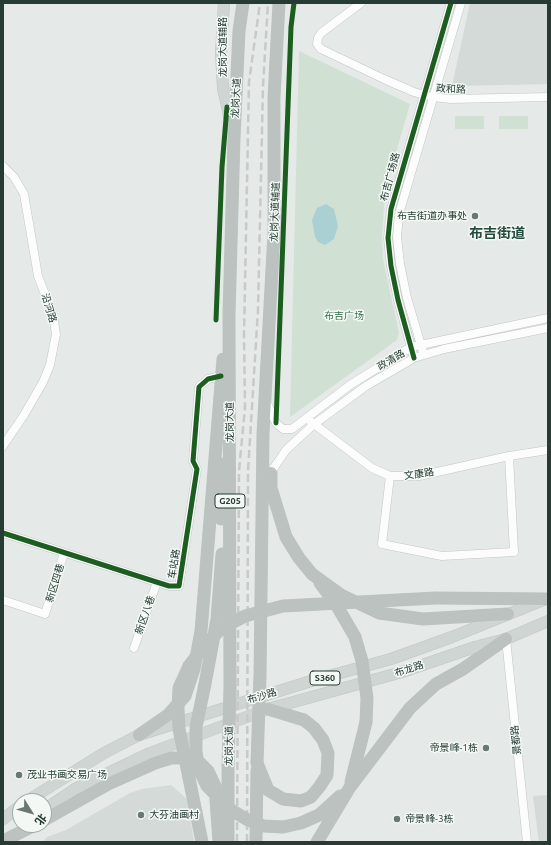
<!DOCTYPE html>
<meta charset="utf-8">
<style>
body{margin:0}
#map{position:relative;width:551px;height:845px;overflow:hidden;background:#e5e9e7;font-family:Ubuntu,"Noto Sans SC",sans-serif}
canvas{display:block}
.frame{position:absolute;inset:0;border:4px solid #253b33;pointer-events:none}
.north{position:absolute;left:12px;top:793px;width:40px;height:40px;box-sizing:border-box;background:#f3f8f5;border:1px solid #a1aca7;border-radius:50%;rotate:127deg;font-size:11px;font-weight:700;line-height:16px;text-align:center;color:#253b33}
.north::after{content:'';display:block;margin:auto;width:14px;height:18px;background:#687872;clip-path:polygon(50% 0,100% 100%,50% 72%,0 100%)}
</style>
<div id="map">
<canvas width="551" height="845"></canvas>
<div class="frame"></div>
<div class="north">北</div>
</div>
<script>
const g = document.querySelector('canvas').getContext('2d');
g.lineJoin = 'round';
function fillPath(path, color) {
  g.fillStyle = color;
  g.fill(path, 'evenodd');
}
function toPath(rows) {
  const path = new Path2D();
  for (const r of rows) {
    path.moveTo(r[0], r[1]);
    for (let i = 2; i < r.length; i += 2) path.lineTo(r[i], r[i + 1]);
  }
  return path;
}
function strokePath(path, color, width, dash) {
  g.strokeStyle = color;
  g.lineWidth = width;
  g.lineCap = dash ? 'butt' : 'round';
  g.setLineDash(dash || []);
  g.stroke(path);
}
function drawText(font, color, halo, rows, align = 'center') {
  g.font = font + ' Ubuntu,"Noto Sans SC",sans-serif';
  g.lineWidth = 3;
  g.setLineDash([]);
  g.textBaseline = 'middle';
  g.strokeStyle = halo;
  g.fillStyle = color;
  for (const [text, x, y, turn = 0] of rows) {
    g.save();
    g.translate(x, y);
    g.rotate((+turn || 0) * Math.PI / 180);
    g.textAlign = isNaN(turn) ? turn : align;
    if (halo) g.strokeText(text, 0, 0);
    g.fillText(text, 0, 0);
    g.restore();
  }
}
fillPath(toPath([
 [470,3,548,3,548,84,452,86],
 [171,785,187,799,194,842,42,842,47,837,66,830,130,793,142,789],
 [548,795,548,842,539,842,533,796]
]), '#d4dad7');
fillPath(toPath([
 [299,51,410,104,385,191,382,236,383,259,399,333,397,340,290,417],
 [455,116,484,116,484,129,455,129],
 [499,116,528,116,528,129,499,129]
]), '#d0e1d4');
fillPath(toPath([
 [326,204,334,209,338,226,334,239,325,245,318,242,315,237,312,220,317,208]
]), '#aad0d3');
const minor = toPath([
 [361,3,321,33,318,38,317,44,321,49,386,80,414,92,432,97,451,99,548,97],
 [3,166,14,177,24,194,38,276,53,315,56,334,50,365,43,382,24,415,3,446],
 [424,355,407,298,400,264,397,237,399,214,461,3],
 [414,358,398,300,391,266,388,238,391,209,451,3],
 [266,401,276,423,283,429,292,429,350,385,411,347,548,318],
 [310,421,372,468,390,476,419,476,509,456,548,450],
 [271,472,286,450,313,425,366,386,414,358,444,349,548,328],
 [390,476,382,544,442,556,514,552,509,456],
 [3,533,169,586,179,586,197,469,193,461,199,387,208,379,221,376],
 [3,600,45,614,64,553],
 [506,639,527,842],
 [134,648,157,582]
]);
const major = toPath([
 [224,3,221,53,223,88,232,129],
 [27,801,104,753,139,735,311,681,391,659,452,637,546,599],
 [44,810,75,789,150,753,268,709,402,672,475,647,506,639,548,621],
 [3,819,20,806]
]);
const highway = toPath([
 [221,464,221,519],
 [271,473,271,488,286,537,299,558,312,574,341,595,379,613,423,619,508,614],
 [320,583,337,606,355,637],
 [436,598,547,599],
 [260,676,263,434,274,233,274,97,279,3],
 [205,684,217,619,222,554],
 [230,687,229,314,234,138,239,31,243,3],
 [139,735,168,715,185,696,194,669,201,631,223,359],
 [257,763,268,790,283,799,301,801,311,797,320,786,327,775,328,753,323,740,314,728,304,720,268,709],
 [351,782,366,722],
 [44,820,108,784,155,763,171,758,187,758,199,762,208,771,215,786,219,842],
 [283,827,301,823,319,815,340,796],
 [3,841,35,825],
 [228,842,228,766],
 [256,842,257,770],
 [317,842,350,787,410,708,436,684,463,669,506,639]
]);
strokePath(minor, '#c2c6c4', 9);
strokePath(major, '#bdc5c2', 12);
strokePath(highway, '#bdc5c2', 13);
strokePath(minor, '#fbfcfb', 8);
strokePath(major, '#cfd5d3', 11);
strokePath(highway, '#bbc2c0', 12);
strokePath(toPath([
 [237,842,239,471,245,407,244,335,249,82,260,3],
 [247,842,248,471,258,310,263,86,268,3]
]), '#c7cac9', 2.5, [8, 4]);
const highwayBridge = toPath([
 [355,637,362,661,367,698,366,722],
 [205,684,196,727,196,752,199,769,207,786,231,810,248,820,264,826,283,827],
 [257,763,260,676],
 [228,766,230,687],
 [202,842,179,729,178,708,179,688,189,666,206,644,222,628,245,616,283,606,436,598]
]);
strokePath(highwayBridge, '#bdc5c2', 13, []);
strokePath(highwayBridge, '#bbc2c0', 12);
strokePath(toPath([
 [216,320,222,167,227,107],
 [414,358,398,300,391,266,388,238,391,209,451,3],
 [276,423,291,27,294,3],
 [3,533,169,586,179,586,197,469,193,461,199,387,208,379,221,376]
]), '#1b5e20', 5);
for (const [x, y, r, color] of [
 [475,216,4,"#687872"],
 [486,748,4,"#687872"],
 [19,775,4,"#687872"],
 [141,815,4,"#687872"],
 [397,819,4,"#687872"]
]) {
  const dot = new Path2D();
  dot.arc(x, y, r, 0, 2 * Math.PI);
  g.fillStyle = color;
  g.fill(dot);
  strokePath(dot, '#f3f8f5', 1.5);
}
for (const [x, y, w] of [
 [230,501,30],
 [325,678,30]
]) {
  const box = new Path2D();
  box.roundRect(x - w / 2, y - 7, w, 14, 3);
  g.fillStyle = '#f3f8f5';
  g.fill(box);
  strokePath(box, '#253b33', 1);
}
drawText('bold 9px', '#253b33', null, [
 ["G205",230,501],
 ["S360",325,678]
]);
drawText('10px', '#253b33', '#f3f8f5', [
 ["龙岗大道辅路",223,47,-90],
 ["政和路",451,89,3],
 ["龙岗大道",236,98,-87],
 ["布吉广场路",390,177,-75],
 ["龙岗大道辅道",275,212,-88],
 ["沿河路",49,308,73],
 ["政清路",391,360,-31],
 ["龙岗大道",230,422,-90],
 ["文康路",419,474,-8],
 ["车站路",174,564,-81],
 ["新区四巷",55,583,-73],
 ["新区八巷",145,615,-71],
 ["布龙路",409,669,-18],
 ["布沙路",262,696,-17],
 ["景都路",516,740,-96],
 ["龙岗大道",229,746,-89]
]);
drawText('10px', '#253b33', '#f3f8f5', [
 ["布吉街道办事处",467,216,"right"],
 ["帝景峰-1栋",478,748,"right"],
 ["茂业书画交易广场",27,775],
 ["大芬油画村",149,815],
 ["帝景峰-3栋",405,819]
], 'left');
drawText('10px', '#336d46', '#f3f8f5', [
 ["布吉广场",344,316]
]);
drawText('bold 14px', '#234b3e', '#f3f8f5', [
 ["布吉街道",497,233]
]);
</script>
